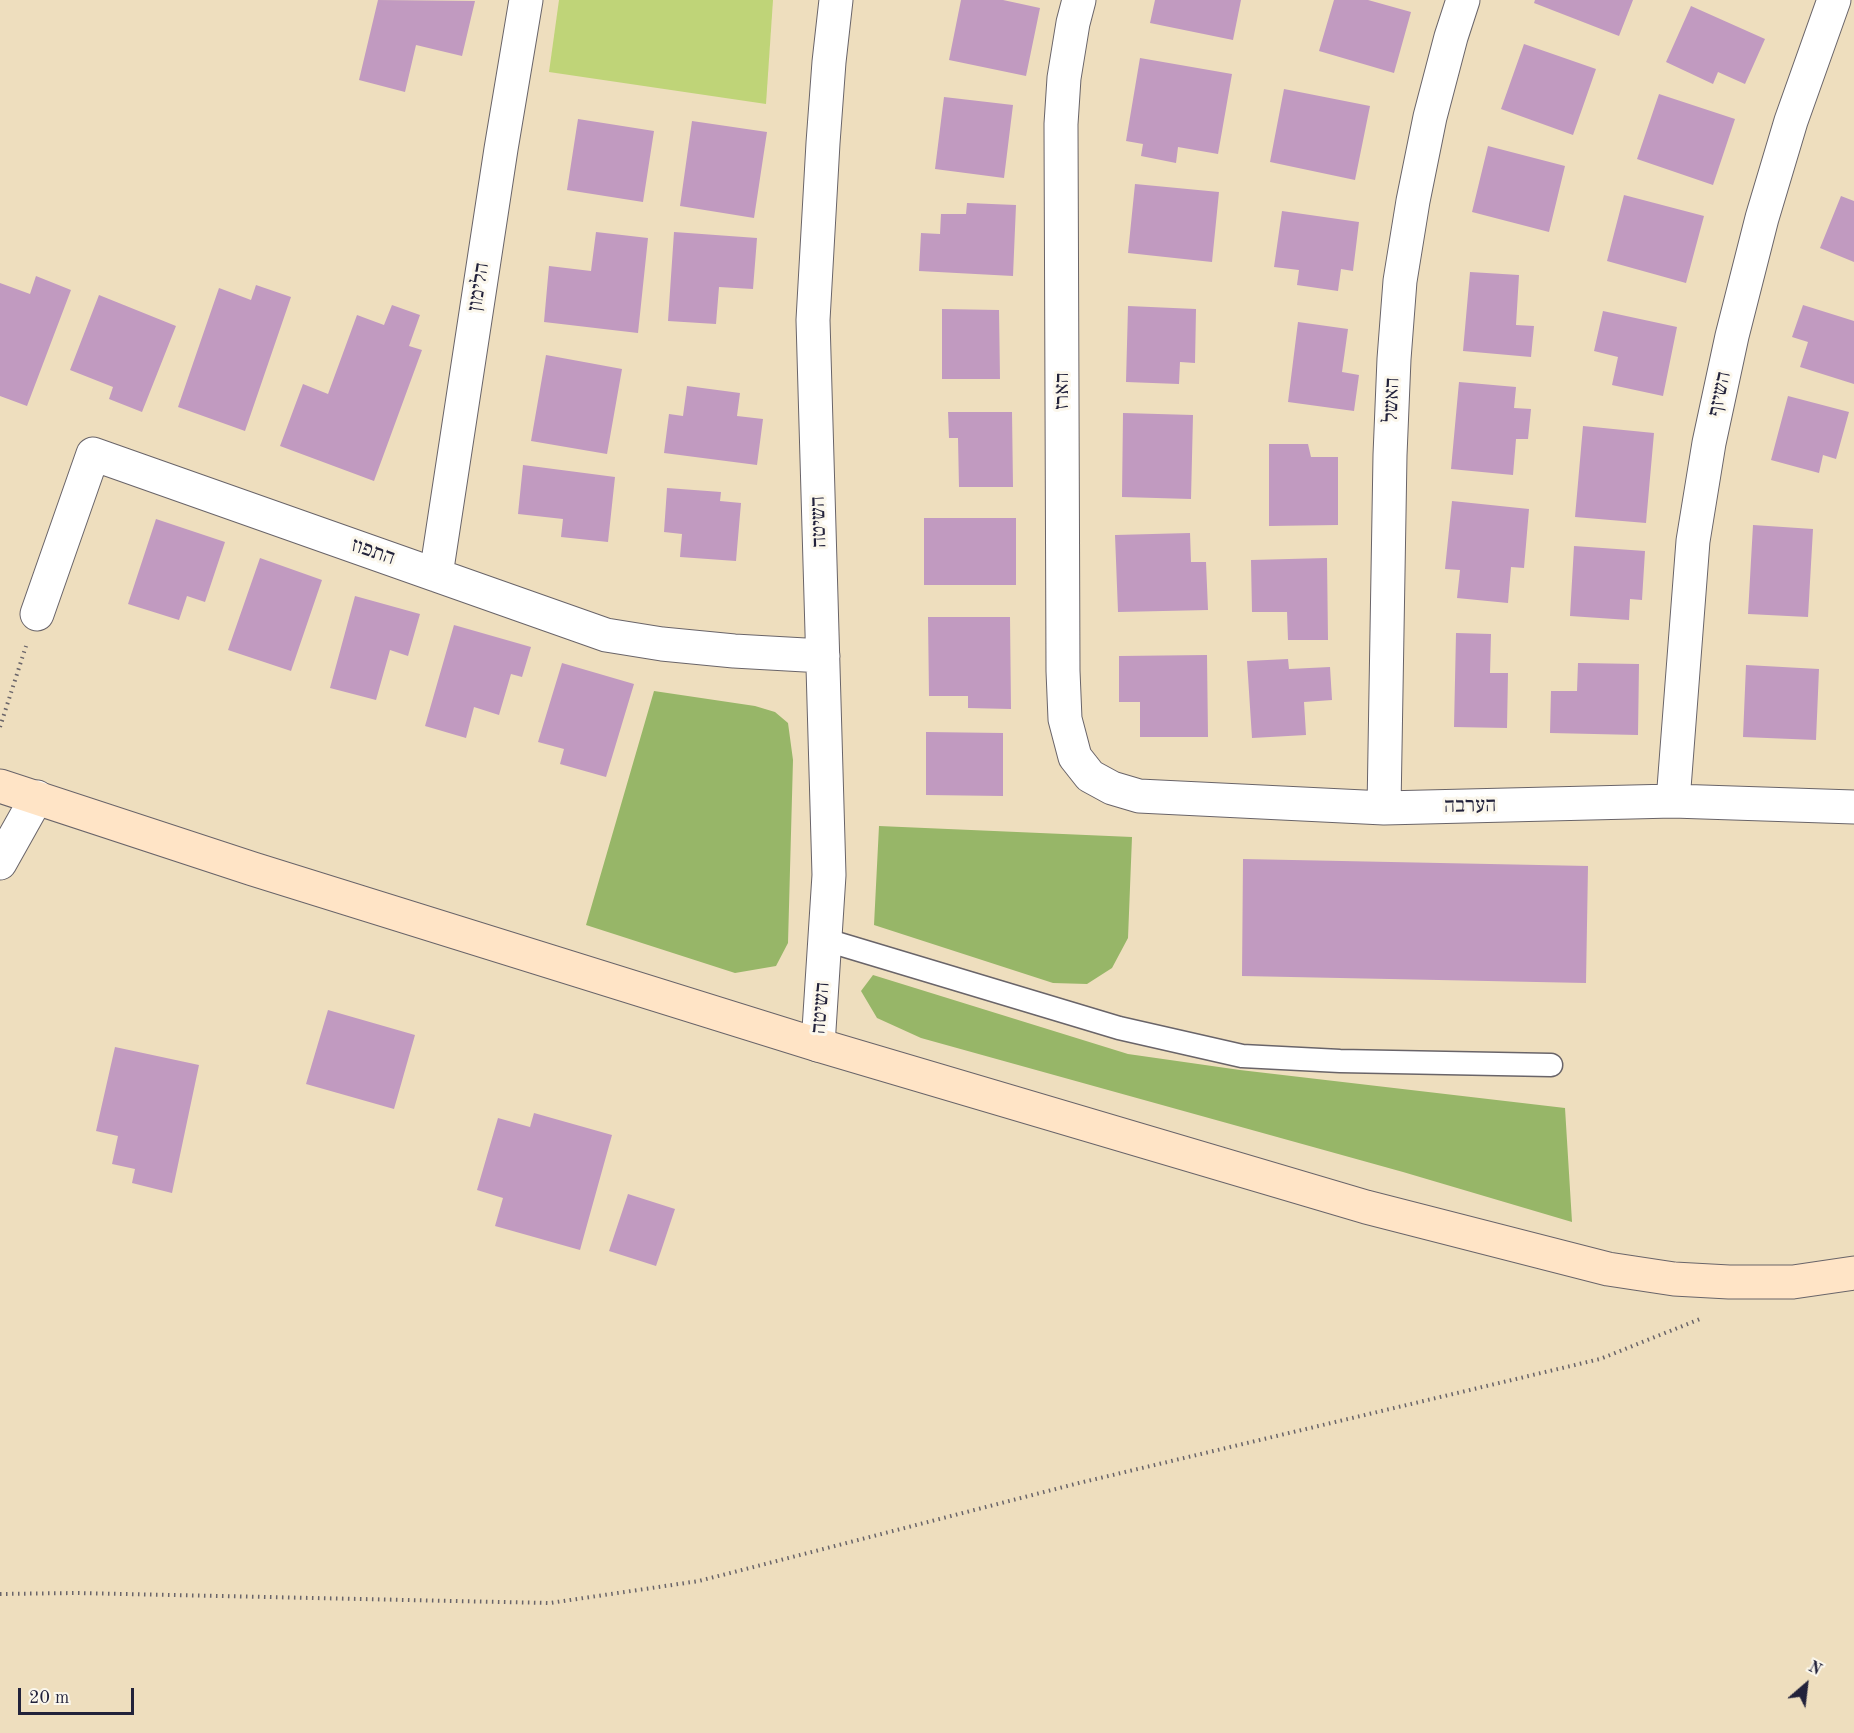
<!DOCTYPE html>
<meta charset="utf-8">
<style>
body{margin:0}
#map{position:relative;width:1854px;height:1733px;overflow:hidden;background:#eedebe;font-family:"Old Standard TT",serif}
canvas{display:block}
.north{position:absolute;left:1776px;top:1655px;width:60px;height:60px;-webkit-text-stroke:4px #fbf7ec;paint-order:stroke;rotate:28deg;font-size:16px;font-weight:700;line-height:24px;text-align:center;color:#22223b}
.north::after{content:'';display:block;margin:auto;width:21px;height:27px;background:#22223b;clip-path:polygon(50% 0,100% 100%,50% 72%,0 100%)}
.scale{position:absolute;left:18px;top:1688px;width:116px;height:27px;box-sizing:border-box;border:3px solid #22223b;border-top:0;padding-left:8px;font-size:18px;line-height:21px;white-space:nowrap;color:#22223b;-webkit-text-stroke:4px #fbf7ec;paint-order:stroke}
</style>
<div id="map">
<canvas width="1854" height="1733"></canvas>
<div class="north">N</div>
<div class="scale">20 m</div>
</div>
<script>
const g = document.querySelector('canvas').getContext('2d');
g.lineJoin = 'round';
function fillPath(path, color) {
  g.fillStyle = color;
  g.fill(path, 'evenodd');
}
function toPath(rows) {
  const path = new Path2D();
  for (const r of rows) {
    path.moveTo(r[0], r[1]);
    for (let i = 2; i < r.length; i += 2) path.lineTo(r[i], r[i + 1]);
  }
  return path;
}
function strokePath(path, color, width, dash) {
  g.strokeStyle = color;
  g.lineWidth = width;
  g.lineCap = dash ? 'butt' : 'round';
  g.setLineDash(dash || []);
  g.stroke(path);
}
function drawText(font, color, halo, rows, align = 'center') {
  g.font = font + ' "Old Standard TT","Frank Ruhl Libre",serif';
  g.lineWidth = 6;
  g.setLineDash([]);
  g.textBaseline = 'middle';
  g.strokeStyle = halo;
  g.fillStyle = color;
  for (const [text, x, y, turn = 0] of rows) {
    g.save();
    g.translate(x, y);
    g.rotate((+turn || 0) * Math.PI / 180);
    g.textAlign = isNaN(turn) ? turn : align;
    if (halo) g.strokeText(text, 0, 0);
    g.fillText(text, 0, 0);
    g.restore();
  }
}
fillPath(toPath([
 [559,0,773,0,766,104,549,72]
]), '#bfd478');
fillPath(toPath([
 [654,691,755,706,775,712,788,723,793,760,788,943,776,966,735,973,586,925],
 [879,826,1132,837,1128,938,1112,968,1087,984,1053,983,874,925],
 [873,975,1128,1054,1240,1070,1565,1108,1572,1222,1403,1172,921,1038,877,1018,861,991]
]), '#97b668');
fillPath(toPath([
 [378,0,475,1,462,56,416,45,405,92,359,80],
 [961,0,1003,0,1040,8,1026,76,949,60],
 [1155,0,1241,0,1233,40,1150,23],
 [1334,0,1368,0,1411,12,1394,73,1319,51],
 [1535,0,1633,0,1619,36,1534,3],
 [1691,6,1765,39,1745,84,1718,72,1713,84,1666,62],
 [1524,44,1596,69,1573,135,1501,109],
 [1140,58,1232,74,1218,154,1178,147,1176,163,1141,156,1143,144,1126,141],
 [1284,89,1370,106,1355,180,1270,162],
 [1659,94,1735,119,1713,185,1637,159],
 [944,97,1013,105,1004,178,935,169],
 [578,119,654,131,643,202,567,190],
 [692,121,767,132,754,218,680,206],
 [1488,146,1565,166,1549,232,1472,212],
 [1135,184,1219,192,1212,262,1128,253],
 [1624,195,1704,216,1686,283,1607,261],
 [1841,196,1854,201,1854,262,1820,248],
 [967,203,1016,205,1013,276,919,271,921,233,940,234,941,214,966,214],
 [1282,211,1359,222,1353,271,1341,269,1338,291,1297,285,1299,270,1274,267],
 [596,232,648,238,638,333,544,322,549,266,591,271],
 [674,232,757,238,753,289,719,287,716,324,668,321],
 [1470,272,1519,275,1516,325,1534,326,1531,357,1463,351],
 [36,276,71,290,27,406,0,396,0,283,30,294],
 [256,285,291,297,245,431,178,407,219,288,251,300],
 [99,295,176,326,142,412,109,399,113,387,70,370],
 [392,305,420,315,409,346,422,350,374,481,280,446,303,384,328,394,357,315,384,325],
 [1803,305,1854,321,1854,384,1800,367,1808,342,1792,337],
 [1128,306,1196,309,1195,363,1180,362,1179,384,1126,382],
 [942,309,999,310,1000,379,942,379],
 [1603,311,1677,327,1663,396,1612,385,1618,357,1594,351],
 [1298,322,1348,329,1342,372,1359,375,1354,411,1288,402],
 [546,355,622,369,607,454,531,441],
 [1459,382,1516,387,1514,408,1531,409,1528,439,1516,439,1513,475,1451,469],
 [687,386,740,393,737,416,763,419,757,465,664,453,669,414,683,416],
 [1788,396,1849,412,1836,459,1823,455,1819,473,1771,460],
 [948,412,1012,412,1013,487,959,487,958,438,949,438],
 [1123,413,1193,415,1191,499,1122,497],
 [1583,426,1654,433,1646,523,1575,517],
 [1269,444,1308,444,1311,457,1338,457,1338,525,1269,526],
 [523,465,615,477,608,542,561,537,563,519,518,514],
 [667,488,721,492,720,501,741,503,736,561,680,557,682,534,664,532],
 [1452,501,1529,509,1524,568,1511,567,1508,603,1457,598,1460,570,1445,569],
 [924,518,1016,518,1016,585,924,585],
 [156,519,225,542,205,602,187,596,179,620,128,604],
 [1753,525,1813,529,1808,617,1748,614],
 [1190,533,1191,562,1206,562,1208,610,1118,612,1115,535],
 [1574,546,1645,551,1642,600,1630,599,1629,620,1570,616],
 [260,558,322,580,291,671,228,650],
 [1327,558,1328,640,1288,640,1287,612,1252,612,1251,560],
 [355,596,420,614,408,656,390,650,376,700,330,688],
 [928,617,1010,617,1011,709,968,708,968,696,929,696],
 [454,625,531,647,522,677,511,674,499,715,474,707,466,738,425,726],
 [1456,633,1491,634,1490,673,1508,673,1507,728,1454,727],
 [1207,655,1208,737,1140,737,1140,702,1119,702,1119,656],
 [1288,659,1289,669,1330,667,1332,700,1304,702,1306,735,1252,738,1247,661],
 [562,663,634,684,606,777,560,764,564,749,538,742],
 [1578,663,1639,664,1638,735,1550,733,1551,691,1577,691],
 [1746,665,1819,669,1816,740,1743,737],
 [926,732,1003,733,1003,796,926,795],
 [1243,859,1588,866,1586,983,1242,976],
 [328,1010,415,1035,394,1109,306,1084],
 [115,1047,199,1065,172,1193,132,1183,135,1169,112,1164,118,1136,96,1131],
 [534,1113,612,1135,580,1250,495,1226,503,1198,477,1190,498,1118,530,1127],
 [628,1194,675,1209,656,1266,609,1251]
]), '#c19ac0');
const lane = toPath([
 [826,940,1119,1028,1242,1056,1340,1061,1551,1065]
]);
const street = toPath([
 [1079,0,1073,23,1064,78,1061,124,1063,671,1065,719,1075,757,1090,776,1112,788,1139,796,1384,808,1673,801,1854,807],
 [436,575,501,149,526,0],
 [37,614,93,454,606,635,662,644,734,651,823,656],
 [1673,801,1693,541,1709,443,1732,336,1762,218,1791,121,1834,0],
 [1384,808,1390,455,1394,359,1400,281,1413,201,1430,117,1451,37,1463,0],
 [0,863,37,797],
 [818,1045,829,875,813,320,823,143,829,62,836,0]
]);
const secondary = toPath([
 [0,786,253,869,818,1045,1366,1207,1608,1269,1674,1279,1729,1282,1793,1282,1854,1273]
]);
strokePath(lane, '#696469', 25);
strokePath(street, '#696469', 35);
strokePath(secondary, '#696469', 35);
strokePath(toPath([
 [0,727,26,646],
 [0,1594,76,1593,550,1603,699,1581,1079,1483,1600,1359,1700,1319]
]), '#696469', 4, [1.5, 4.5]);
strokePath(lane, '#fff', 22);
strokePath(street, '#fff', 33);
strokePath(secondary, '#ffe4c6', 33);
drawText('21px', '#22223b', '#fbf7ec', [
 ["הלימון",479,287,-81],
 ["הארז",1062,391,-90],
 ["השיזף",1720,394,-78],
 ["האשל",1392,400,-88],
 ["השיטה",819,522,-92],
 ["התפוז",373,552,19],
 ["הערבה",1470,806,-1],
 ["השיטה",821,1008,-85]
]);
</script>
